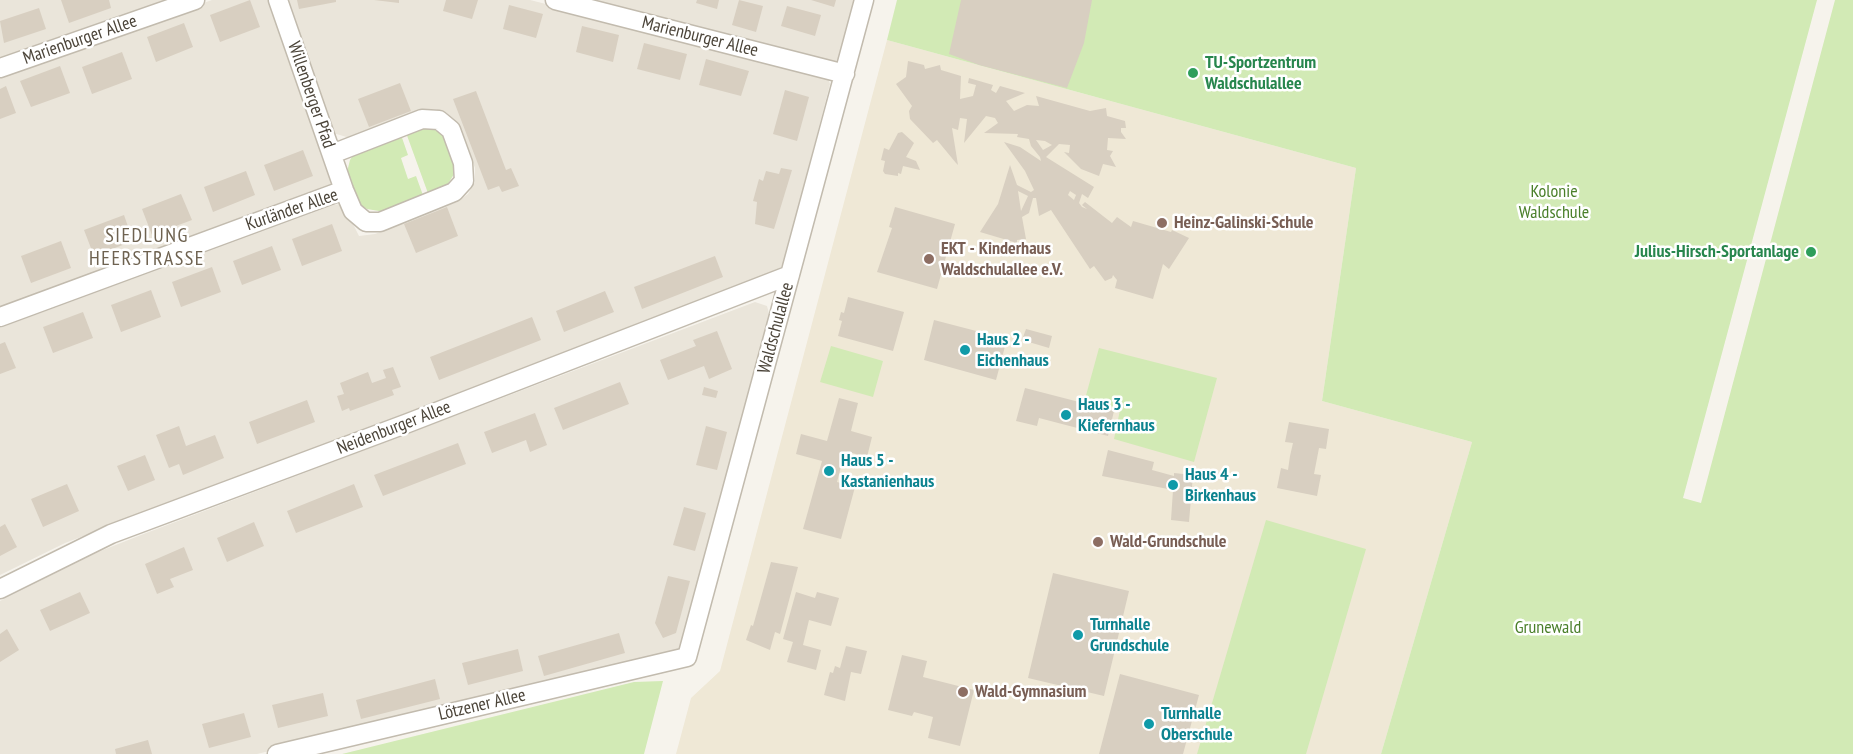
<!DOCTYPE html>
<meta charset="utf-8">
<style>
body{margin:0}
canvas{display:block;background:#f6f3ec}
</style>
<canvas width="1853" height="754"></canvas>
<script>
const g = document.querySelector('canvas').getContext('2d');
g.lineJoin = 'round';
function fillPath(path, color) {
  g.fillStyle = color;
  g.fill(path, 'evenodd');
}
function toPath(rows) {
  const path = new Path2D();
  for (const r of rows) {
    path.moveTo(r[0], r[1]);
    for (let i = 2; i < r.length; i += 2) path.lineTo(r[i], r[i + 1]);
  }
  return path;
}
function strokePath(path, color, width, dash) {
  g.strokeStyle = color;
  g.lineWidth = width;
  g.lineCap = dash ? 'butt' : 'round';
  g.setLineDash(dash || []);
  g.stroke(path);
}
function drawText(font, color, halo, rows, align = 'center') {
  g.font = font + ' "PT Sans Narrow",sans-serif';
  g.lineWidth = 5;
  g.setLineDash([]);
  g.textBaseline = 'middle';
  g.strokeStyle = halo;
  g.fillStyle = color;
  for (const [text, x, y, turn = 0] of rows) {
    g.save();
    g.translate(x, y);
    g.rotate((+turn || 0) * Math.PI / 180);
    g.textAlign = isNaN(turn) ? turn : align;
    if (halo) g.strokeText(text, 0, 0);
    g.fillText(text, 0, 0);
    g.restore();
  }
}
fillPath(toPath([
 [0,0,172,0,0,60],
 [212,0,273,0,334,182,332,186,0,310,0,75],
 [284,0,530,0,827,75,830,84,784,262,780,268,769,275,65,543,0,575,0,328,334,205,340,204,345,208,359,236,375,234,457,202,468,194,475,182,475,168,459,124,446,112,434,109,421,110,350,138,333,133],
 [588,0,856,0,839,60,833,62],
 [755,302,767,306,771,321,680,651,257,754,0,754,0,601,98,552,141,535]
]), '#eae5da');
fillPath(toPath([
 [887,40,1356,168,1322,401,1472,442,1381,754,676,754,691,698,720,671]
]), '#efe8d6');
fillPath(toPath([
 [897,0,1817,0,1683,498,1701,503,1835,0,1853,0,1853,754,1381,754,1472,442,1322,401,1356,168,887,40],
 [431,127,448,138,456,171,446,187,429,196,405,130],
 [400,132,408,155,401,158,408,179,416,176,424,198,385,212,367,209,356,202,347,172,350,160,354,154],
 [831,346,883,361,873,397,820,382],
 [1099,348,1217,378,1194,462,1114,439,1120,410,1085,399],
 [1266,520,1366,549,1306,754,1197,754],
 [663,681,644,754,342,754,634,682]
]), '#d2eab5');
fillPath(toPath([
 [61,0,109,0,111,8,69,23],
 [250,0,260,27,220,42,210,15],
 [297,0,336,0,336,2,299,9],
 [374,0,399,0,399,3],
 [446,0,478,0,472,19,443,11],
 [697,0,719,0,717,9,696,3],
 [739,0,763,6,756,32,732,25],
 [811,0,836,0,834,7],
 [961,0,1092,0,1084,43,1067,88,979,65,949,54],
 [509,5,543,14,536,38,503,29],
 [787,6,821,15,815,36,781,26],
 [39,8,46,29,4,43,0,21],
 [184,23,193,47,156,62,147,37],
 [582,26,619,35,613,62,576,52],
 [644,43,687,54,680,80,637,69],
 [122,52,132,79,92,94,82,67],
 [706,59,749,71,741,96,699,85],
 [908,61,924,65,925,69,940,65,941,70,961,76,960,99,973,96,976,85,968,83,969,78,993,85,991,90,996,93,1000,86,1025,93,1006,101,1014,111,1027,105,1039,106,1036,96,1090,111,1106,108,1107,116,1125,121,1126,128,1121,128,1121,132,1126,139,1108,138,1107,150,1113,151,1110,156,1116,167,1103,164,1099,176,1081,169,1064,152,1069,153,1070,145,1059,144,1046,157,1094,187,1088,198,1082,194,1079,203,1082,207,1087,209,1082,205,1085,202,1112,223,1117,217,1131,227,1133,221,1171,232,1172,230,1189,238,1169,269,1163,264,1153,299,1115,288,1117,280,1113,275,1112,278,1105,281,1094,266,1090,269,1051,210,1039,216,1036,198,1033,198,1029,213,1022,217,1026,239,1017,240,1017,243,980,232,998,204,1010,165,1017,185,1031,192,1034,190,1025,171,1004,142,1020,147,1041,161,1040,157,1031,146,1029,139,1017,137,1018,134,984,133,998,123,995,118,986,116,964,143,967,119,960,118,958,130,952,128,958,165,956,163,937,140,933,143,910,119,909,111,912,106,896,84,906,77],
 [1036,140,1045,141,1052,145,1043,150],
 [1018,191,1028,196,1021,211],
 [1070,191,1076,195,1074,200,1068,195],
 [60,66,70,93,31,107,20,81],
 [400,83,411,111,369,127,358,99],
 [6,86,16,113,0,119,0,89],
 [785,90,809,97,797,141,773,134],
 [476,91,506,170,511,168,519,186,502,192,499,186,488,190,453,99],
 [902,132,914,143,906,157,916,161,920,170,903,166,901,174,898,173,898,176,885,174,883,171,885,161,881,160,884,148,889,150,898,133],
 [303,150,313,176,274,191,264,165],
 [781,168,792,170,774,229,755,224,757,202,753,201,759,179,763,181,766,171,779,174],
 [246,171,255,195,213,212,204,187],
 [181,194,192,220,152,235,142,209],
 [447,207,458,236,416,253,404,224],
 [895,207,955,224,937,289,877,272,892,228,889,227],
 [124,215,133,241,94,256,84,230],
 [332,224,342,251,302,266,292,239],
 [61,241,71,268,31,283,21,256],
 [272,246,281,270,242,285,233,261],
 [715,256,723,277,642,309,634,287],
 [212,267,221,292,181,307,172,282],
 [151,290,161,317,121,332,111,305],
 [605,291,614,312,564,332,556,311],
 [848,297,904,312,893,351,838,336,842,321,839,320,841,312,844,313],
 [83,312,93,338,53,353,43,327],
 [532,317,541,340,439,380,430,357],
 [934,320,1007,339,996,380,924,360],
 [1026,329,1052,336,1049,348,1022,340],
 [717,331,732,369,709,379,704,366,668,380,660,360,696,346,693,340],
 [5,342,16,368,0,374,0,344],
 [393,367,401,387,392,390,394,395,350,411,349,408,342,411,337,396,344,394,340,383,368,372,372,383,386,378,383,370],
 [620,382,629,404,563,430,554,408],
 [704,387,718,391,716,398,702,395],
 [1025,388,1114,411,1108,436,1039,418,1037,426,1016,421],
 [839,398,858,403,851,431,872,437,867,457,845,451,837,482,855,487,841,539,803,529,822,461,796,454,801,434,827,441],
 [307,400,315,422,257,444,249,422],
 [535,413,547,445,530,452,526,440,492,453,484,432],
 [1289,422,1329,429,1326,449,1319,448,1314,474,1321,475,1317,496,1277,488,1281,468,1288,470,1290,456,1293,443,1285,442],
 [179,426,186,446,215,435,224,458,183,475,179,464,169,468,156,435],
 [706,426,727,432,717,470,696,465],
 [458,443,466,464,383,496,374,475],
 [1108,450,1154,462,1152,470,1174,476,1174,473,1193,475,1189,522,1171,520,1173,490,1102,476],
 [145,455,155,480,128,491,117,466],
 [67,484,79,511,43,527,31,499],
 [354,484,363,507,296,533,287,511],
 [684,507,706,513,695,551,673,545],
 [254,522,264,546,227,562,217,538],
 [5,524,17,547,0,556,0,527],
 [184,547,193,570,170,579,174,587,157,594,145,564],
 [771,562,798,567,780,634,775,632,770,650,746,640,751,625,753,626],
 [1053,573,1129,591,1104,696,1028,678],
 [668,576,690,581,676,633,663,638,655,623],
 [80,592,90,613,50,631,40,610],
 [796,592,815,598,817,592,839,598,831,626,809,620,803,645,821,650,816,670,787,662,793,642,783,639],
 [7,629,19,650,0,662,0,634],
 [619,633,625,653,544,676,538,656],
 [846,646,867,651,861,674,851,672,845,701,824,695,830,672,833,673,835,666,840,668],
 [518,649,523,671,468,685,462,663],
 [902,655,927,661,923,677,974,690,960,746,928,738,933,717,914,712,912,716,888,710],
 [1120,674,1199,695,1183,754,1099,754],
 [435,679,440,699,361,719,356,700],
 [323,693,328,716,278,728,272,705],
 [244,713,251,737,209,748,202,724],
 [148,740,152,754,116,754,115,749]
]), '#d8cfc1');
const minor = toPath([
 [278,0,344,190,353,211,366,222,380,222,454,192,464,181,463,163,451,130,439,120,422,119,332,154],
 [555,0,845,74],
 [0,68,195,0],
 [0,317,344,190],
 [0,589,111,534,408,423,790,275],
 [277,754,687,657,864,0]
]);
strokePath(minor, '#c2bbae', 21);
strokePath(minor, '#fff', 18);
for (const [x, y, r, color] of [
 [1193,73,6,"#2e9e5b"],
 [1162,223,6,"#8d6e63"],
 [1811,252,6,"#2e9e5b"],
 [929,259,6,"#8d6e63"],
 [965,350,6,"#0f9aa8"],
 [1066,415,6,"#0f9aa8"],
 [829,471,6,"#0f9aa8"],
 [1173,485,6,"#0f9aa8"],
 [1098,542,6,"#8d6e63"],
 [1078,635,6,"#0f9aa8"],
 [963,692,6,"#8d6e63"],
 [1149,724,6,"#0f9aa8"]
]) {
  const dot = new Path2D();
  dot.arc(x, y, r, 0, 2 * Math.PI);
  g.fillStyle = color;
  g.fill(dot);
  strokePath(dot, '#fff', 2);
}
drawText('18px', '#4b4439', '#fff', [
 ["Marienburger Allee",700,37,14],
 ["Marienburger Allee",80,40,-19],
 ["Willenberger Pfad",311,95,71],
 ["Kurländer Allee",292,210,-19],
 ["Waldschulallee",776,328,-75],
 ["Neidenburger Allee",394,428,-21],
 ["Lötzener Allee",482,705,-13]
]);
drawText('bold 18px', '#27864d', '#fff', [
 ["TU-Sportzentrum",1205,63],
 ["Waldschulallee",1205,84],
 ["Julius-Hirsch-Sportanlage",1799,252,"right"]
], 'left');
drawText('18px', '#4a7f2a', '#fff', [
 ["Kolonie",1554,192],
 ["Waldschule",1554,213],
 ["Grunewald",1548,628]
]);
drawText('bold 18px', '#785e54', '#fff', [
 ["Heinz-Galinski-Schule",1174,223],
 ["EKT - Kinderhaus",941,249],
 ["Waldschulallee e.V.",941,270],
 ["Wald-Grundschule",1110,542],
 ["Wald-Gymnasium",975,692]
], 'left');
drawText('bold 18px', '#0d838f', '#fff', [
 ["Haus 2 -",977,340],
 ["Eichenhaus",977,361],
 ["Haus 3 -",1078,405],
 ["Kiefernhaus",1078,426],
 ["Haus 5 -",841,461],
 ["Kastanienhaus",841,482],
 ["Haus 4 -",1185,475],
 ["Birkenhaus",1185,496],
 ["Turnhalle",1090,625],
 ["Grundschule",1090,646],
 ["Turnhalle",1161,714],
 ["Oberschule",1161,735]
], 'left');
g.letterSpacing = '1.5px';
drawText('20px', '#6e6250', '#fff', [
 ["SIEDLUNG",147,236],
 ["HEERSTRASSE",147,259]
]);
g.letterSpacing = '0px';
</script>
